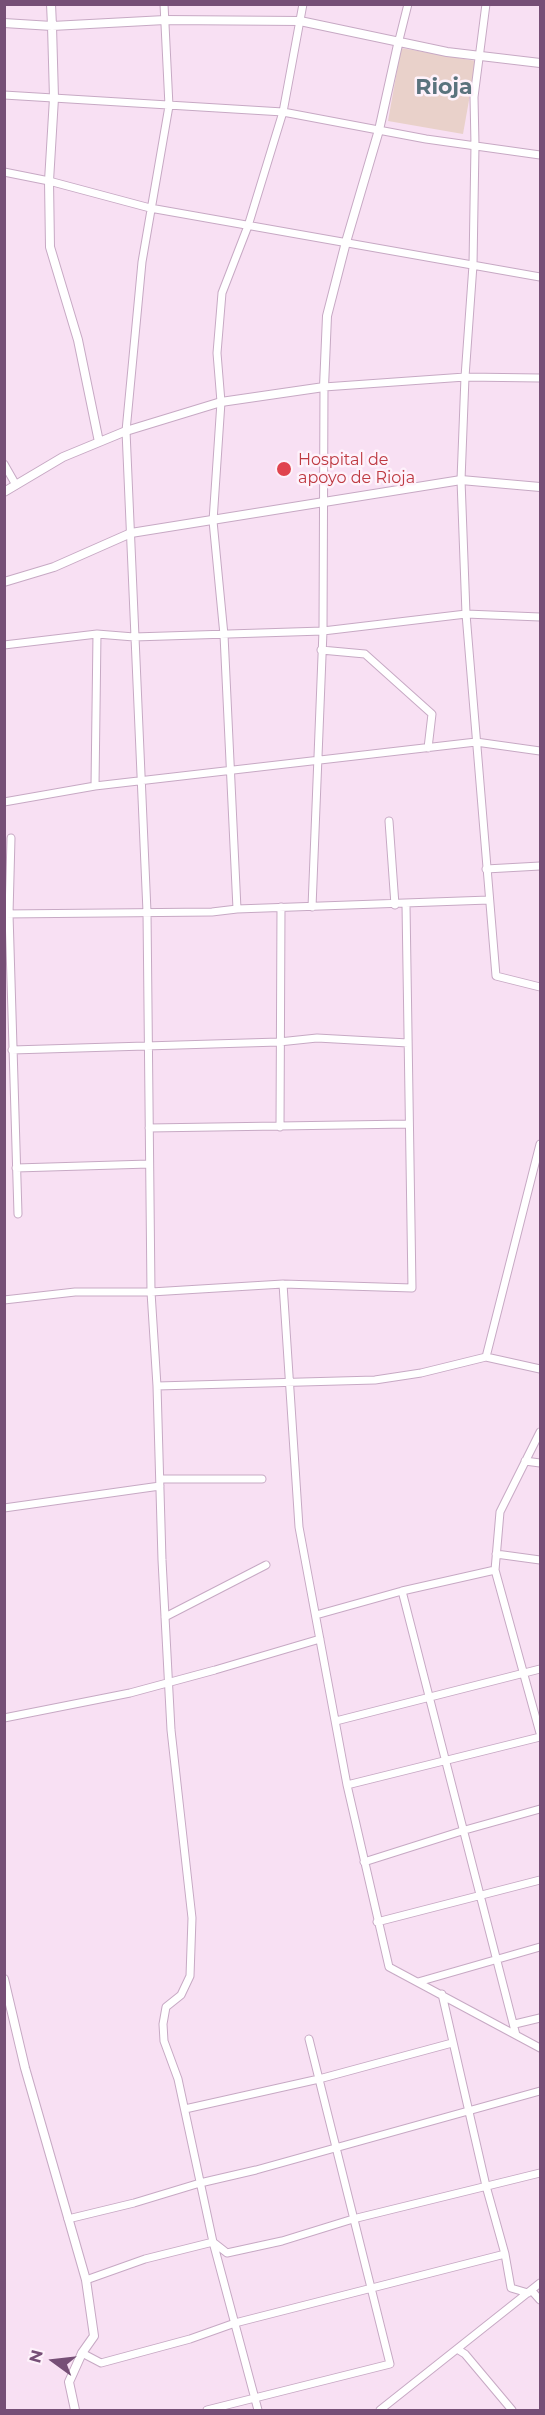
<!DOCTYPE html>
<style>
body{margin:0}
#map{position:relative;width:545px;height:2415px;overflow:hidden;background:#fcebf8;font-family:Montserrat,sans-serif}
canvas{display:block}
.frame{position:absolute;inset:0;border:6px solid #764f76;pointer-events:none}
.north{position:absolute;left:24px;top:2331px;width:60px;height:60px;-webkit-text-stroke:4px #fef2fb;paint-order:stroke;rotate:285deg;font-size:16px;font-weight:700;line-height:24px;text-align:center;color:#764f76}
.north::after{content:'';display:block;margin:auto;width:21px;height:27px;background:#764f76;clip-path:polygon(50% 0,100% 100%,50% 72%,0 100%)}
</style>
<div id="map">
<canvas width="545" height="2415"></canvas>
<div class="frame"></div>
<div class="north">N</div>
</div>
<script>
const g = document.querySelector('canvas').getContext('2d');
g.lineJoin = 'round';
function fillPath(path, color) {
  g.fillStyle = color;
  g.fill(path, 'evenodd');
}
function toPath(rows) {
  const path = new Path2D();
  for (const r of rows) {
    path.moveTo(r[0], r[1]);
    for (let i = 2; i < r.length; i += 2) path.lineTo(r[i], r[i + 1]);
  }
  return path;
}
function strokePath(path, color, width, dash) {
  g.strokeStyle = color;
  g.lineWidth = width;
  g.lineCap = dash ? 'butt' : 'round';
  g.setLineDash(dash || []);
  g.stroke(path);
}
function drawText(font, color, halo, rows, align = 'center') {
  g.font = font + ' Montserrat,sans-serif';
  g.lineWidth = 5;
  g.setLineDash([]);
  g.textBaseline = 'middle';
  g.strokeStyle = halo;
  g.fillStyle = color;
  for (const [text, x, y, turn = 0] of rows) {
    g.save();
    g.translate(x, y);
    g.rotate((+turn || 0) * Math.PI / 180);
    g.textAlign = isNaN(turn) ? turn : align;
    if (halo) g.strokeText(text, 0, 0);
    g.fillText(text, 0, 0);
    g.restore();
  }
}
fillPath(toPath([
 [4,5,540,5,540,2410,6,2410,5,2406]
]), '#f8e0f3');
fillPath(toPath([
 [401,48,476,61,463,134,388,121]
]), '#e9d1ca');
const minor = toPath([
 [164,4,169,106,142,262,126,431,147,912,151,1292,157,1386,162,1560,171,1730,192,1918,190,1976,181,1995,166,2007,163,2024,164,2041,178,2079,213,2242,258,2410],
 [486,4,474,97,475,145,473,265,465,377,461,480,466,614,496,976,540,987],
 [399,40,408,4],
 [4,95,283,112,426,139,540,155],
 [4,172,49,181,150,208,540,277],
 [4,464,16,485],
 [4,645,97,634,134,637,323,631,466,614,540,617],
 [321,650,365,654,432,714,428,748],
 [95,786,97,634],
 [4,802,95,786,476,742,540,751],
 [389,821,395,905],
 [11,838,9,914,18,1214],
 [486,869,540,866],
 [312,907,323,631,324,387,465,377,540,378],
 [237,909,224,635,213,521,221,402,217,353,222,293,248,226,283,112,303,4],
 [4,914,212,912,237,909,489,900],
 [12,1050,279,1042,317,1038,408,1043],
 [280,1127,281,907],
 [149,1128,409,1124],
 [16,1168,149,1164],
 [283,1284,412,1288,406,905],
 [4,1300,75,1292,151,1292,283,1284,299,1527,347,1785,389,1967,540,2048],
 [486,1357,540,1144],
 [157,1386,375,1380,421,1373,486,1357,540,1369],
 [540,1432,500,1512,495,1570,540,1733],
 [525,1461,540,1463],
 [160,1479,262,1479],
 [4,1508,160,1486],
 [496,1554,540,1560],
 [402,1591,516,2035],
 [316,1615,402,1591,495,1570],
 [165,1617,266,1565],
 [4,1718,130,1693,215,1670,320,1639],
 [336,1721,540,1669],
 [347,1785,540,1737],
 [364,1862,465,1830,540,1809],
 [377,1922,540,1880],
 [418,1982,540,1947],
 [442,1994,486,2186,505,2254,511,2288,528,2293],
 [515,2024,540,2018],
 [185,2109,319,2079,452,2043],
 [68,2219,134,2203,200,2183,256,2170,540,2091],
 [86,2280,145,2259,213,2242,227,2253,282,2241,353,2219,540,2173],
 [532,2291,540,2300],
 [457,2349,465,2354,512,2410],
 [82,2353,101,2363,190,2339,235,2323,505,2254],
 [207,2410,390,2364,309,2039],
 [380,2410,540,2283]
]);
const tertiary = toPath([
 [51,4,52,26,165,20,300,21,447,52,540,63],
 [4,23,52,26,54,98,49,181,50,247,78,340,99,442],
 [4,492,63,457,126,431,221,402,324,387,327,316,346,242,379,130,399,40],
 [4,582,54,567,131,533,461,480,540,487],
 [4,1979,25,2068,86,2280,94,2336,82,2353,69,2382,75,2410]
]);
strokePath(minor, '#c7a9c4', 9);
strokePath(tertiary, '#c7a9c4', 10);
strokePath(minor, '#fff', 7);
strokePath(tertiary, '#fff', 8);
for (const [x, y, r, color] of [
 [284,469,8,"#e0444e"]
]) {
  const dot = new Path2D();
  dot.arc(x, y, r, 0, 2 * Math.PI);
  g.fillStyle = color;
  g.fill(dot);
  strokePath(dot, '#fef2fb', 2);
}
drawText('16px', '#be3a42', '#fef2fb', [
 ["Hospital de",298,460],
 ["apoyo de Rioja",298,478]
], 'left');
drawText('bold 22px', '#5a737d', '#fef2fb', [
 ["Rioja",444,88]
]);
</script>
